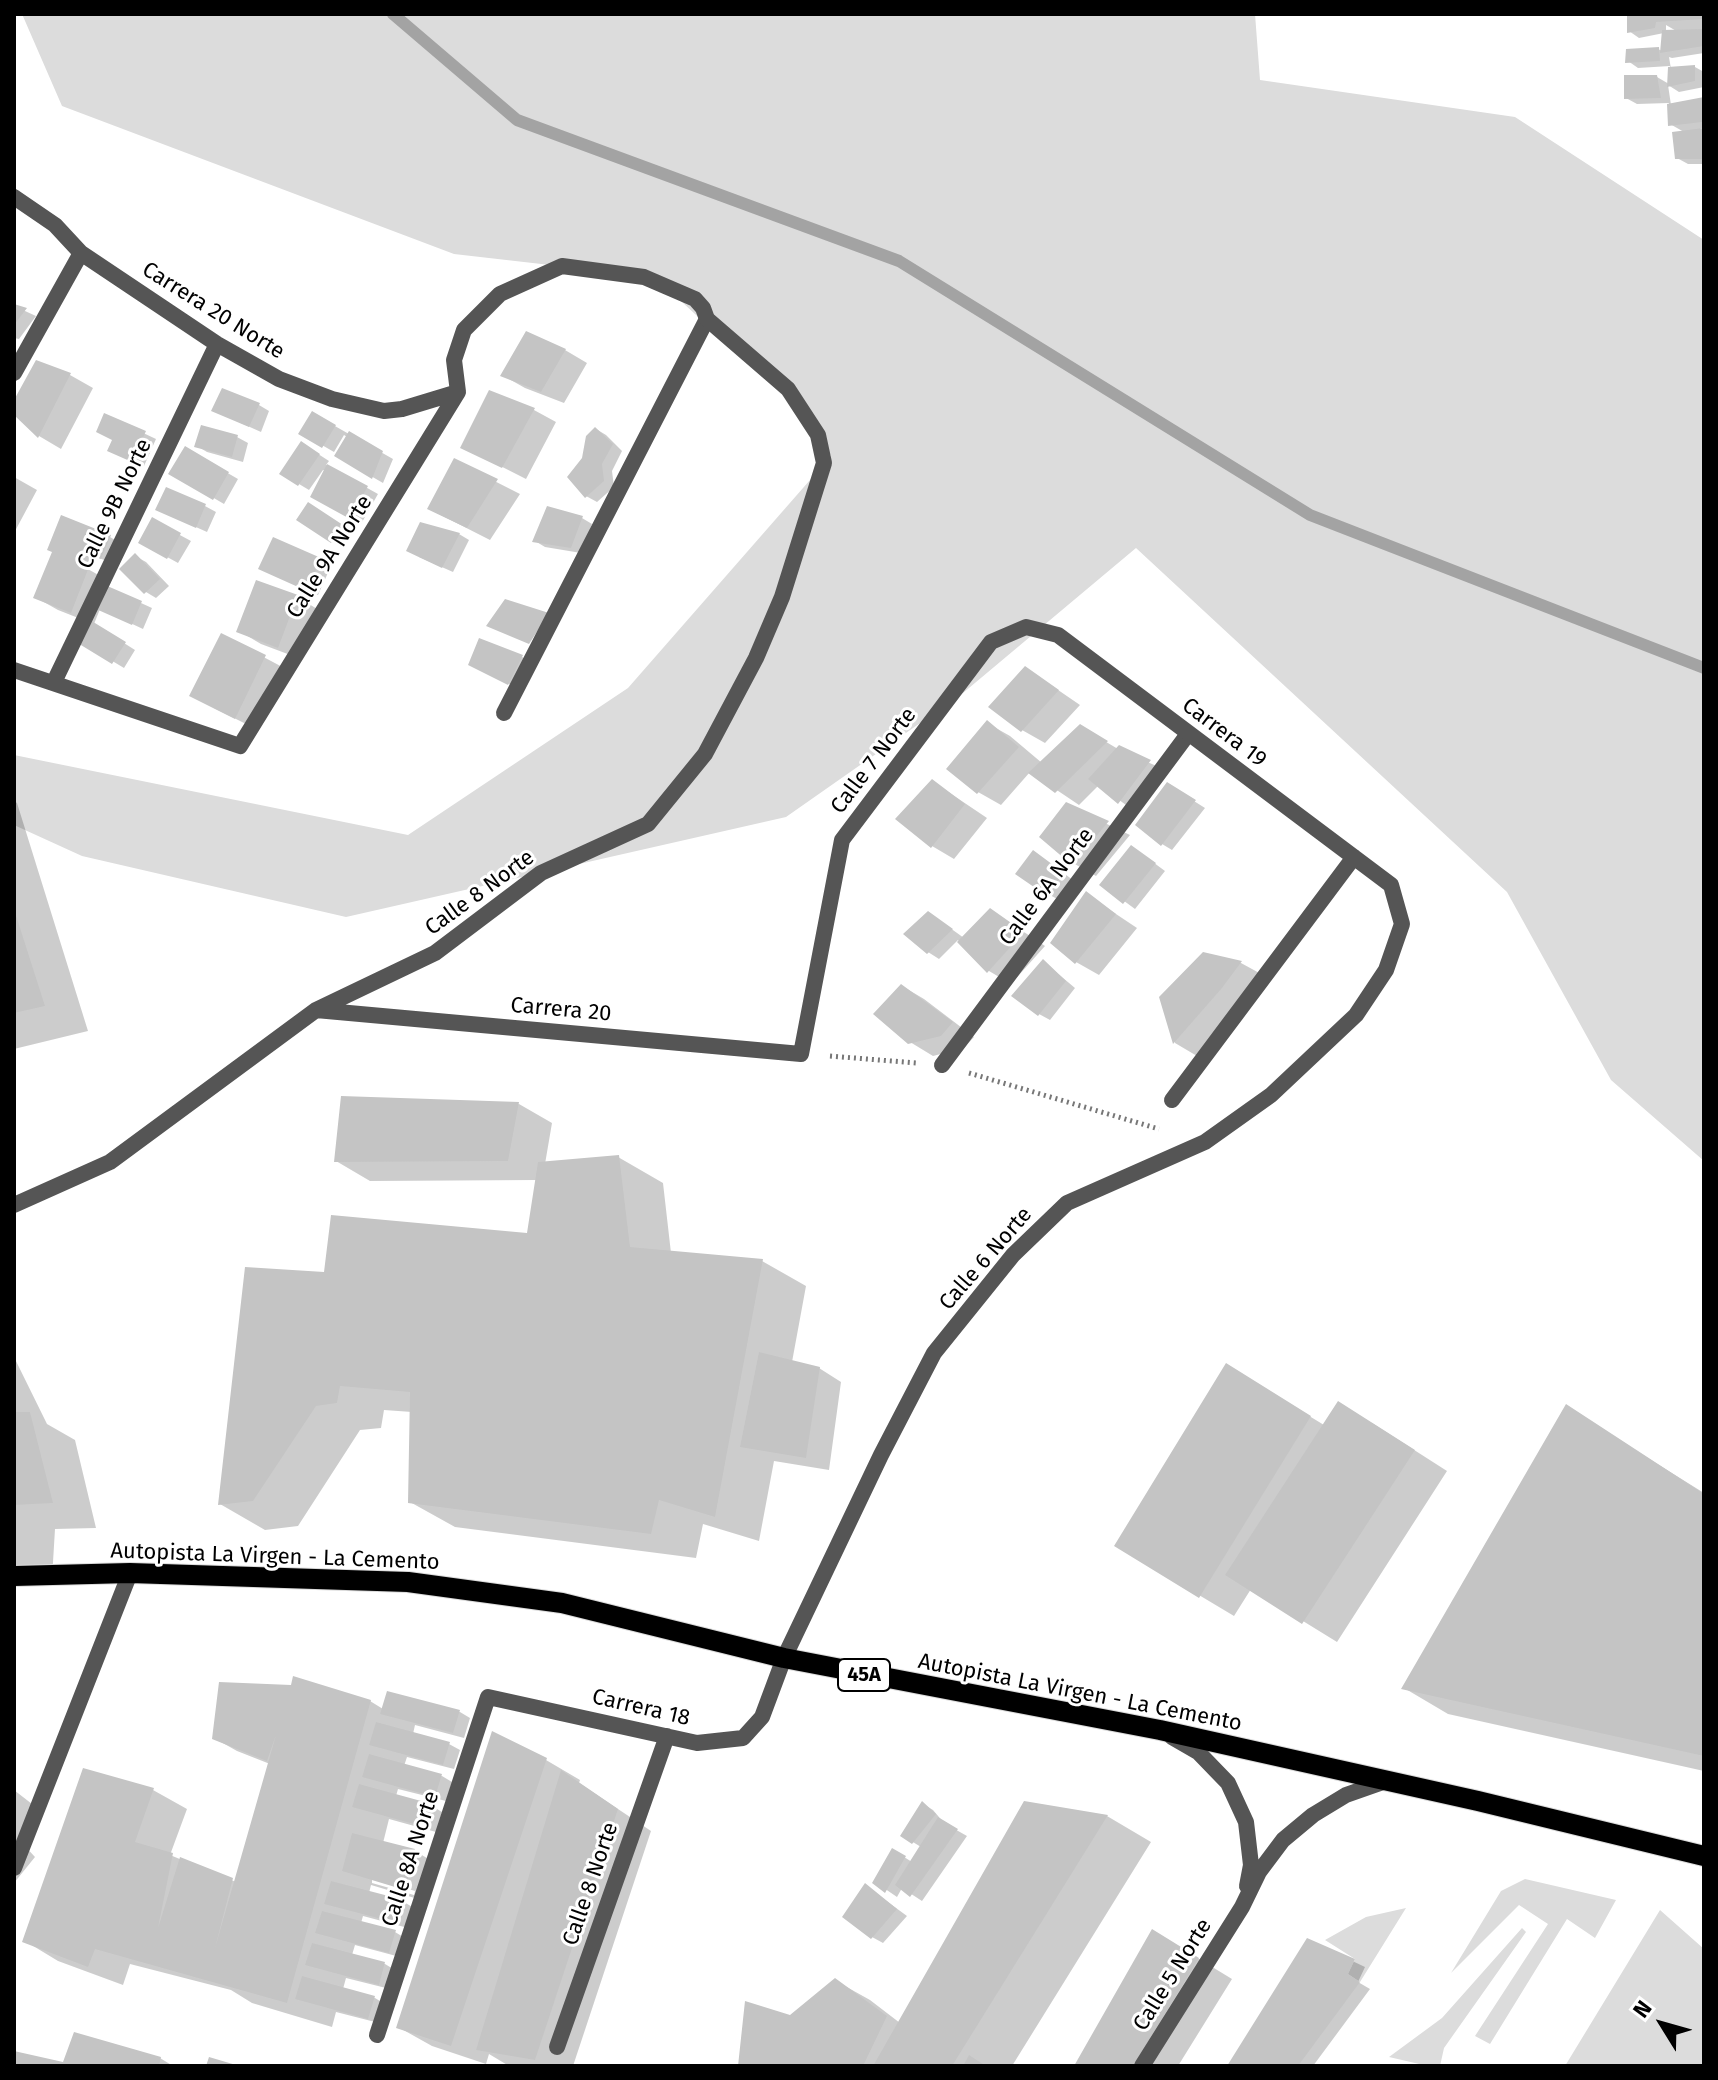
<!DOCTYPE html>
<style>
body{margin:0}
#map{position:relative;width:1718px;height:2080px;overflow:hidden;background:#fff;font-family:"Fira Sans",sans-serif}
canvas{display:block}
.frame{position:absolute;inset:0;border:16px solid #000;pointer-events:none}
.north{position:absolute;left:1622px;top:1984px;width:80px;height:80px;-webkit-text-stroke:6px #fff;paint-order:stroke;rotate:307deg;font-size:22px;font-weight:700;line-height:32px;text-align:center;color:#000}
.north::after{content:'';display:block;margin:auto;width:28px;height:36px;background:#000;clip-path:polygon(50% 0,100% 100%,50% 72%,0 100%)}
</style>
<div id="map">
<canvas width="1718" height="2080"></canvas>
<div class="frame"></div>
<div class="north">N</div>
</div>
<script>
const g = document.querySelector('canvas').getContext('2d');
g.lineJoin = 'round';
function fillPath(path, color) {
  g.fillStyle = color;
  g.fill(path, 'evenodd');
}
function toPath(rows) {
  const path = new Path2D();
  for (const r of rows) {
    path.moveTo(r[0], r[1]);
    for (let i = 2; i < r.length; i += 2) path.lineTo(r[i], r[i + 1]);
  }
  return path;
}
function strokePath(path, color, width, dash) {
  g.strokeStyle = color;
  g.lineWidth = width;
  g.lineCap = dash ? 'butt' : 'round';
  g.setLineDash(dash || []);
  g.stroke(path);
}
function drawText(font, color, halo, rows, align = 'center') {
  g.font = font + ' "Fira Sans",sans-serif';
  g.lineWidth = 6;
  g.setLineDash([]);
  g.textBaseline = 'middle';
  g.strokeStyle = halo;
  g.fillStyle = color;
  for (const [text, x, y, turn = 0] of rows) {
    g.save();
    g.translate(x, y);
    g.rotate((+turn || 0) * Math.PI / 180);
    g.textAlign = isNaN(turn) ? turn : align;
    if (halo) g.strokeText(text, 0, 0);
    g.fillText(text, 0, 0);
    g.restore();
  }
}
fillPath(toPath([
 [22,14,1255,14,1260,80,1515,117,1704,240,1704,1161,1611,1080,1507,892,1136,548,963,693,786,817,346,917,82,856,14,825,14,755,408,835,628,688,831,456,816,426,655,277,454,254,62,106],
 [1525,1879,1616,1900,1595,1938,1567,1919,1490,2044,1475,2036,1548,1924,1519,1905,1451,1973,1501,1891],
 [1406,1908,1360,1982,1348,1974,1355,1959,1325,1940,1366,1917],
 [1660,1910,1704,1949,1704,2066,1565,2066],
 [1522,1928,1526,1932,1444,2048,1440,2066,1428,2066,1389,2057,1442,2018]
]), '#dcdcdc');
fillPath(toPath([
 [1629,14,1704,14,1704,70,1704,53,1672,58,1669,57,1671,69,1695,67,1704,72,1704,87,1679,92,1668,85,1671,105,1704,101,1704,128,1700,128,1704,131,1704,164,1688,164,1677,158,1684,132,1670,124,1669,103,1637,104,1626,98,1657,77,1669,84,1670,66,1638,68,1628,61,1658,49,1662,51,1664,33,1639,38,1629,31],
 [1666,25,1678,32,1666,32],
 [14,306,36,316,19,339,14,338],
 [565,350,587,363,564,403,525,388,502,375],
 [36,363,70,375,93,388,61,449,39,436,14,412,14,404],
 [490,393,534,410,556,422,526,479,463,447],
 [259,405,269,411,261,432,214,411],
 [312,413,393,459,383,483,336,456,347,437,344,435,334,452,301,433],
 [105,415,156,439,144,466,120,456],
 [596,429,606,435,622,451,612,471,614,487,597,502,586,496,584,459],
 [237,437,248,443,243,462,207,452,197,446],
 [186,449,238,479,224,504,171,473],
 [312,450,329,461,326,465,378,494,361,524,312,497,326,471,323,470,309,490,299,484],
 [455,461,520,494,490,540,429,509],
 [14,477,37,490,14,533],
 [205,506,216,512,207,532,169,515],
 [319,511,352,533,342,548,332,542],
 [582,518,592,524,581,553,545,547,535,541],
 [152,520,191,541,178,563,140,542],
 [459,534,469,540,453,572,419,557],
 [110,537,120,543,112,563,91,555,86,568,111,582,108,588,152,608,143,629,100,609,94,624,135,650,124,668,79,641,91,623,58,610,35,597,54,551],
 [274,540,331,566,318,595,271,574],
 [135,556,146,562,169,586,156,598,146,592],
 [297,597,319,610,301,659,261,644,239,631],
 [222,635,288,670,258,730,214,708],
 [522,657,533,663,519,689,481,670],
 [1026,668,1080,705,1045,743,1022,730],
 [987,723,1010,736,1042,763,1081,727,1118,749,1161,768,1130,808,1099,785,1079,805,1030,772,1001,805,978,792,949,769],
 [932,781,987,818,954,859,932,846],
 [1167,784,1205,808,1172,850,1162,844],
 [14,801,17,803,88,1031,14,1049],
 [1067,805,1130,835,1096,876,1073,863],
 [1142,854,1165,871,1135,909,1101,884],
 [1044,859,1073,880,1059,900,1048,894],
 [1086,894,1137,928,1099,975,1076,962],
 [991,910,1045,946,1011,984,989,971,958,940,939,959,928,952,939,920,964,938],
 [1204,954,1241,963,1263,975,1197,1056,1175,1043,1161,998],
 [1044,962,1075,988,1050,1020,1039,1014],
 [902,986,924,999,974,1037,964,1048,933,1056,910,1042],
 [519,1104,552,1123,545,1164,618,1157,663,1183,671,1253,762,1261,806,1286,792,1362,819,1368,841,1382,829,1470,774,1461,759,1541,703,1524,696,1558,455,1527,410,1502,412,1412,384,1410,381,1428,360,1430,298,1526,265,1530,220,1504,325,1274,528,1235,538,1180,370,1181,336,1161],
 [14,1357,47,1424,75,1440,96,1528,55,1529,52,1579,14,1579],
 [1260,1386,1324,1425,1372,1423,1447,1471,1337,1642,1251,1589,1234,1616,1117,1546],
 [1566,1407,1704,1493,1704,1771,1448,1714,1404,1688],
 [388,1693,460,1712,470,1718,464,1738,415,1725,413,1734,449,1744,460,1750,454,1769,407,1757,404,1766,442,1776,452,1782,446,1801,398,1789,396,1796,432,1806,442,1812,436,1832,389,1819,383,1843,415,1851,437,1864,428,1902,371,1885,369,1893,404,1902,414,1908,408,1928,363,1916,361,1923,395,1932,405,1938,400,1957,355,1945,352,1955,385,1964,395,1970,390,1989,346,1978,343,1989,375,1998,385,2004,379,2023,336,2012,332,2027,252,2003,231,1990,130,1964,123,1985,58,1961,25,1941,153,1790,187,1809,170,1855,236,1882,270,1764,237,1751,214,1738,370,1701,383,1709],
 [372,1878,415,1891,414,1895,372,1883],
 [546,1760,580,1780,579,1783,651,1831,573,2066,509,2066,489,2054,486,2064,432,2046,398,2027],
 [14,1790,41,1811,23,1844,35,1857,14,1883],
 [923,1804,933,1810,944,1823,967,1836,922,1901,902,1888,897,1897,875,1882,893,1850,912,1862,921,1847,903,1836],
 [1025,1804,1107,1816,1151,1842,1012,2066,742,2066,791,2018,836,1981,870,2000,900,2023],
 [866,1886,907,1916,883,1943,872,1937],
 [1308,1940,1365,1967,1358,1982,1370,1989,1313,2066,1230,2066],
 [1186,1951,1232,1979,1178,2066,1076,2066],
 [14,2055,64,2065,160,2058,173,2066,14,2066]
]), '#0003');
strokePath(toPath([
 [393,14,517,120,899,261,1310,515,1704,668]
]), '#a3a3a3', 12);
fillPath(toPath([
 [1627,14,1704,14,1704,19,1656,22,1655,28,1627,33],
 [1704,29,1704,46,1660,53,1662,30],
 [1659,47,1660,61,1625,63,1626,49],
 [1695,65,1695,81,1667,87,1668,67],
 [1624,75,1657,75,1661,98,1624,99],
 [1704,97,1702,122,1668,126,1667,104],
 [1703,128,1703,159,1675,159,1672,132],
 [14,304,27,308,14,325],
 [526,331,566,349,541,392,500,376],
 [36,360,71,373,38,438,14,415,14,400],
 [222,388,260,403,249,427,211,411],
 [489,390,535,408,502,468,460,448],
 [312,411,336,425,322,448,298,434],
 [104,413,146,431,132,462,107,451,112,440,96,432],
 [201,425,238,435,232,457,194,447],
 [595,427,613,444,602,464,604,481,585,498,567,477,582,458,586,436],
 [349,431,383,451,372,479,334,456],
 [301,441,320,454,298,486,279,474],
 [185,446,229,472,213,500,168,474],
 [454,458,498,479,467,528,427,509],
 [327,464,368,486,350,519,310,497],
 [166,487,206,504,196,528,155,510],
 [308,502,343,525,331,543,296,520],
 [547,506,583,516,571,548,532,542],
 [61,515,111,535,101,559,80,551,76,562,89,567,71,613,33,598,52,552,47,550],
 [152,517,181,533,167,559,138,543],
 [420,522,460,533,442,568,406,551],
 [273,537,321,558,307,591,258,569],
 [135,553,160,579,144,594,119,569],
 [256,580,298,595,278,648,236,632],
 [105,585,142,601,132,625,96,609],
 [505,599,549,613,529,644,486,626],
 [90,620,126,642,112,664,76,642],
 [221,633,266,655,235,719,189,696],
 [479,638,523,655,508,685,468,665],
 [1025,666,1059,690,1021,732,988,707],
 [987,720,1019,747,977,794,946,769],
 [1080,724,1108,741,1055,793,1028,773],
 [1119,745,1151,760,1118,804,1088,779],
 [932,779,965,804,931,848,895,819],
 [1167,782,1196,800,1161,846,1135,825],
 [1066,802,1109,821,1072,865,1039,837],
 [1131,845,1156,863,1123,904,1099,885],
 [1033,850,1064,873,1047,896,1015,874],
 [1086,891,1116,914,1075,964,1050,943],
 [990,908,1024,932,987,973,957,942],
 [14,909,45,1006,14,1013],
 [928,911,953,929,927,954,903,934],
 [1203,952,1242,961,1222,988,1173,1044,1159,997],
 [1043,959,1066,981,1038,1016,1011,996],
 [901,984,953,1022,941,1036,908,1044,873,1014],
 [341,1096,519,1102,508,1161,334,1162],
 [619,1155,630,1247,763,1259,715,1517,659,1500,651,1534,408,1503,410,1392,340,1386,337,1403,316,1406,253,1501,218,1505,245,1267,324,1272,331,1215,527,1233,538,1162],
 [759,1352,820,1367,806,1458,740,1447],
 [1226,1363,1311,1416,1199,1598,1114,1546],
 [1338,1401,1415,1450,1302,1624,1225,1575],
 [1566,1404,1704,1494,1704,1756,1401,1689],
 [14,1412,30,1412,53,1503,14,1505],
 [293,1676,371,1700,287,2003,95,1949,88,1967,22,1942,83,1768,154,1788,135,1842,173,1853,158,1928,180,1857,233,1878,215,1948,276,1735,267,1761,212,1739,219,1682,291,1685],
 [387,1691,460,1710,453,1733,380,1714],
 [376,1722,450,1742,443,1765,369,1745],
 [492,1731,547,1758,451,2046,396,2028],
 [369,1754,442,1774,435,1797,362,1777],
 [561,1770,618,1809,535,2060,476,2050],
 [359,1784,432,1804,425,1827,352,1807],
 [922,1801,936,1814,912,1844,900,1836],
 [1024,1801,1108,1815,952,2066,873,2066],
 [938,1817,958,1829,910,1897,895,1885],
 [352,1833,415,1849,405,1890,342,1871],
 [892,1848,906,1856,885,1893,872,1883],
 [331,1881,404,1900,397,1923,324,1904],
 [865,1883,897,1909,871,1939,842,1917],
 [322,1911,396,1930,389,1953,315,1933],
 [1152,1929,1199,1958,1133,2066,1074,2066],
 [1307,1938,1355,1959,1348,1974,1360,1982,1298,2066,1227,2066],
 [312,1943,385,1962,379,1985,305,1965],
 [302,1976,375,1996,368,2019,295,1999],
 [835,1978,887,2016,863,2066,738,2066,745,2001,790,2015],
 [74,2032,161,2057,159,2066,14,2066,14,2051,63,2062],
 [969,2055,986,2066,963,2066],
 [209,2057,236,2065,236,2066,206,2066]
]), '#c4c4c4');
const primary = toPath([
 [14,1576,130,1573,408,1582,562,1603,784,1658,1160,1730,1478,1801,1704,1856]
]);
strokePath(primary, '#dbdbdb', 22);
strokePath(toPath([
 [830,1056,916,1063],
 [969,1073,1159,1129]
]), '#777', 5, [2, 4]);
strokePath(toPath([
 [504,713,707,319],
 [942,1065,1188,734]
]), '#555', 16);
strokePath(toPath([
 [14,197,55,225,81,253,217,344,279,379,332,399,384,411,402,409,458,392],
 [14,373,81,253],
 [14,670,240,746,458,392],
 [54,682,217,344],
 [316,1010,801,1054,842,840,991,642,1026,627,1058,635,1391,885,1402,924,1386,970,1356,1015,1271,1095,1205,1142,1067,1203,1013,1255,934,1353,881,1455,784,1658,762,1717,743,1738,697,1743,488,1697,377,2035],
 [1172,1100,1354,857],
 [14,1205,110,1162,316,1010,435,953,541,873,648,824,705,754,756,658,782,597,824,463,818,435,788,389,707,319,703,308,695,299,644,277,562,266,500,294,464,330,454,360,458,392],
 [1172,1737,1198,1752,1228,1783,1246,1822,1251,1865,1247,1886],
 [14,1868,130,1573],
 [557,2047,667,1736],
 [1142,2066,1242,1907,1259,1872,1283,1840,1313,1815,1346,1795,1383,1782]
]), '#555', 16);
strokePath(primary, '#000', 20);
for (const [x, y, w] of [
 [864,1675,52]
]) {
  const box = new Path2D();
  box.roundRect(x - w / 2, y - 16, w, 32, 6);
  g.fillStyle = '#fff';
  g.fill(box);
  strokePath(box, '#000', 2);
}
drawText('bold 20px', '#000', null, [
 ["45A",864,1675]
]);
drawText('22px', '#000', '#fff', [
 ["Carrera 20 Norte",213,311,32],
 ["Calle 9B Norte",115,504,-64],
 ["Calle 9A Norte",330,557,-58],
 ["Carrera 19",1224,733,37],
 ["Calle 7 Norte",874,761,-53],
 ["Calle 6A Norte",1047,887,-53],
 ["Calle 8 Norte",480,893,-36],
 ["Carrera 20",561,1010,5],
 ["Calle 6 Norte",986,1259,-49],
 ["Autopista La Virgen - La Cemento",275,1557,2],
 ["Autopista La Virgen - La Cemento",1080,1693,11],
 ["Carrera 18",641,1708,13],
 ["Calle 8A Norte",411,1859,-72],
 ["Calle 8 Norte",591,1884,-71],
 ["Calle 5 Norte",1173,1975,-58]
]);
</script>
